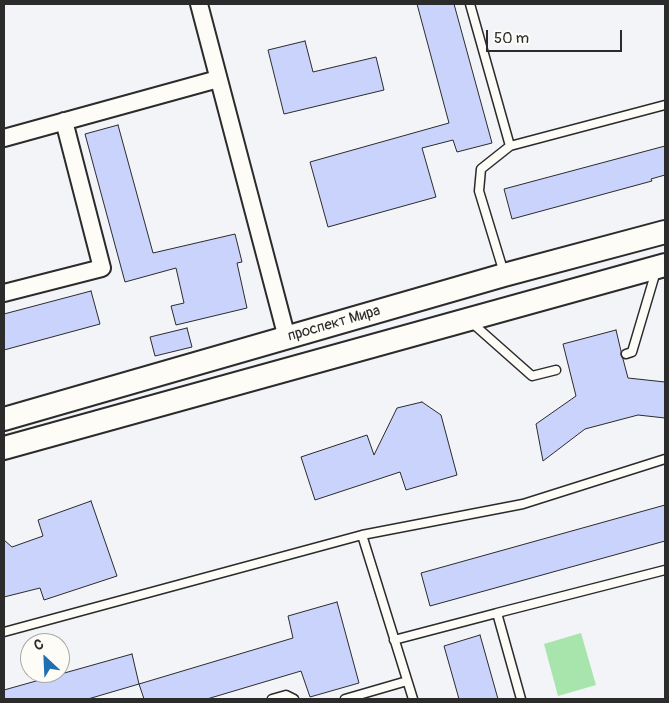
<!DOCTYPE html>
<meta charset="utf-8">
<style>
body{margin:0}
#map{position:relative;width:669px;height:703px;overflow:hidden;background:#f3f4f8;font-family:Pangolin,sans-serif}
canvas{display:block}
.frame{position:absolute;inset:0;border:5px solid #2b2b2b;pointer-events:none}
.north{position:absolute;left:20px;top:633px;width:50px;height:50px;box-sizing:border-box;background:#fdfcf7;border:1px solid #a9a8a5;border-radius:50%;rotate:335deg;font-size:14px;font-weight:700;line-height:20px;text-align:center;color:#2b2b2b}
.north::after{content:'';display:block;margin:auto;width:18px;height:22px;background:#1f6fb2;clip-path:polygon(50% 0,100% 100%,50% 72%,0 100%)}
.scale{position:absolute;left:486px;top:30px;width:136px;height:22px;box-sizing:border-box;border:2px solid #2b2b2b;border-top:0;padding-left:6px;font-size:15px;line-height:18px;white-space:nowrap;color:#2b2b2b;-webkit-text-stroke:4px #fdfcf7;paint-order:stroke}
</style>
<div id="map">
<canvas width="669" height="703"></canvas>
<div class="frame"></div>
<div class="north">С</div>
<div class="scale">50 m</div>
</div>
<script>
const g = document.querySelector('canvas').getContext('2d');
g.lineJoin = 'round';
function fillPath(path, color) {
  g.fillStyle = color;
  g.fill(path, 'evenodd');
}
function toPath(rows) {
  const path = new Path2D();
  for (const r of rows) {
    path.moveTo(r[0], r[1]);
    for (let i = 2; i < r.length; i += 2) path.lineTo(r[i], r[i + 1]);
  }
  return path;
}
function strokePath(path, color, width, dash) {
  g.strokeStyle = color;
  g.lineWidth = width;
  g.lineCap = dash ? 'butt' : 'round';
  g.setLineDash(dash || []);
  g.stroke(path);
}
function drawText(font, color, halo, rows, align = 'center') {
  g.font = font + ' Pangolin,sans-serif';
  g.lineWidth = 4;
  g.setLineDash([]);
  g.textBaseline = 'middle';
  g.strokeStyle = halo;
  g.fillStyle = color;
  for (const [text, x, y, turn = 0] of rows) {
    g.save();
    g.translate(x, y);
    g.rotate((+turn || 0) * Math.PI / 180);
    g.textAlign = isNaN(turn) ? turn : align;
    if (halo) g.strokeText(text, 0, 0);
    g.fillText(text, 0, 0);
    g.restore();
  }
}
fillPath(toPath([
 [581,633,596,685,558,696,544,644]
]), '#a7e5ac');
const building = toPath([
 [417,4,454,4,492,143,457,152,453,140,422,148,436,197,328,227,310,162,449,123,417,4],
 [305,41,313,72,376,57,384,90,284,114,268,50,305,41],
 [118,125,153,253,235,234,242,262,237,263,247,308,176,325,171,306,184,303,176,268,125,282,85,134,118,125],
 [665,146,665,175,651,179,652,181,512,219,504,189,665,146],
 [91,291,100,324,4,350,4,314,91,291],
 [187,328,192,347,155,356,150,337,187,328],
 [616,330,621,351,621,355,623,359,628,378,665,382,665,418,638,415,585,429,543,461,536,424,576,396,563,344,616,330],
 [422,402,441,415,457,475,406,490,400,472,315,500,301,457,367,435,374,455,397,408,422,402],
 [91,501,117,576,44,600,40,588,4,597,4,540,12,547,43,536,38,520,91,501],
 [665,505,665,541,430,606,421,573,665,505],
 [337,602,359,683,310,697,301,671,207,699,144,699,139,684,293,638,288,616,337,602],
 [480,635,498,699,459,699,444,646,480,635],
 [132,654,139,684,88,699,4,699,4,690,132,654]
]);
fillPath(building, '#c9d3fb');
strokePath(building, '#2b2b2b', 1);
const lane = toPath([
 [470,4,510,146],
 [504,273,479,191,481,169,510,146,665,105],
 [471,322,532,376,556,370],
 [626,354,632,352,656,271],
 [362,535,413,699],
 [497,613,665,570],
 [4,632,362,535,523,504,665,459],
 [394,640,497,613,521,699],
 [272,699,286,695,294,699],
 [345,699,407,681]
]);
const street = toPath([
 [199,4,287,338],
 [4,138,218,79],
 [4,293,102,268,64,121]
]);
const secondary = toPath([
 [4,419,504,275,665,232],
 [4,448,665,265]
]);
strokePath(lane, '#2b2b2b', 11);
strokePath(street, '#2b2b2b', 20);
strokePath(secondary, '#2b2b2b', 26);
strokePath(lane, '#fdfcf7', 8);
strokePath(street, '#fdfcf7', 16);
strokePath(secondary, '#fdfcf7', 22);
drawText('15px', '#2b2b2b', '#fdfcf7', [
 ["проспект Мира",334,324,-16]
]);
</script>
